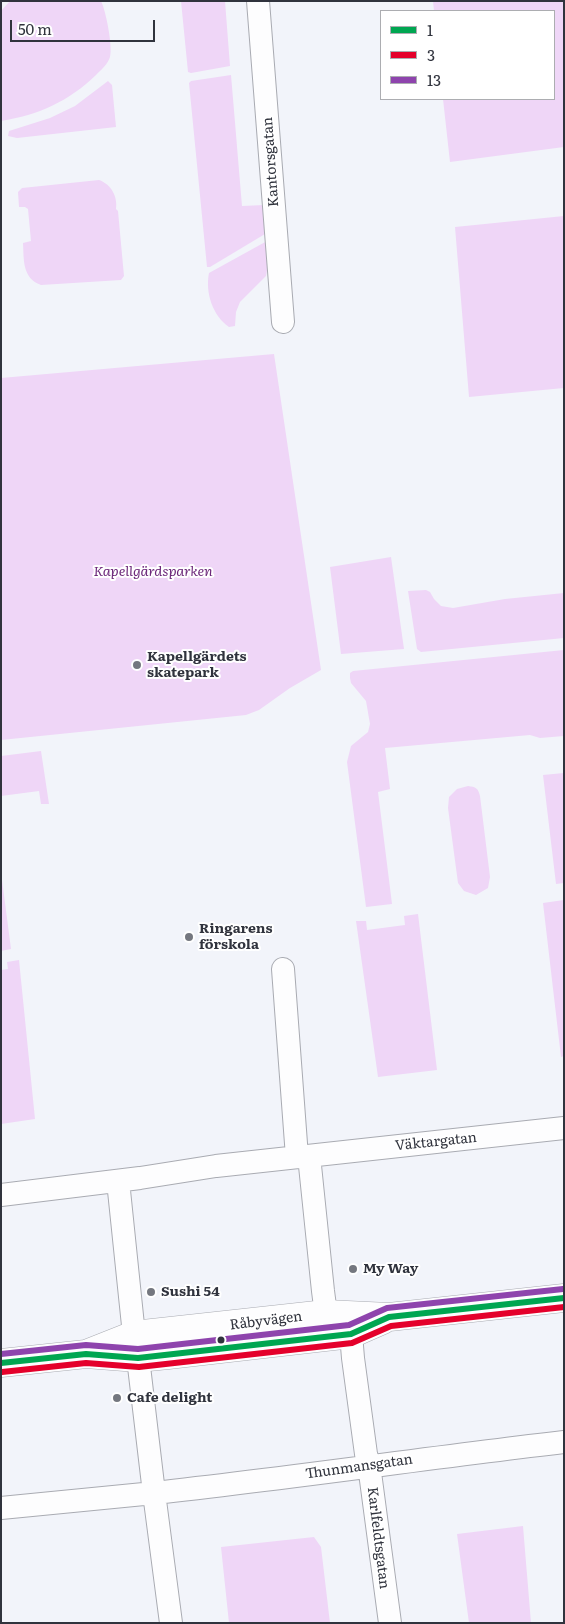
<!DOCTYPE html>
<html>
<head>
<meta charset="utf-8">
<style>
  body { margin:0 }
  #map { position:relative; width:565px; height:1624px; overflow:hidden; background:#f2f4fa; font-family:Literata,serif }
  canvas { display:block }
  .frame { position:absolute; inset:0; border:2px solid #30333d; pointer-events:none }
  .legend { position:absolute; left:380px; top:10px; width:175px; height:90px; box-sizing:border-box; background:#fff; border:1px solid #acadb1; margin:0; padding:6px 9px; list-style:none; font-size:15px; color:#30333d }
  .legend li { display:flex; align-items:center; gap:10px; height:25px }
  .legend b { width:25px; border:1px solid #acadb1 }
  .scale { position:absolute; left:10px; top:20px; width:145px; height:22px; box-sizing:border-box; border:2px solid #30333d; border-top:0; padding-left:6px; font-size:15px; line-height:18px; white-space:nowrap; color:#30333d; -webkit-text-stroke:4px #fff; paint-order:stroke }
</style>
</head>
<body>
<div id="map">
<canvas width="565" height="1624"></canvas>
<div class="frame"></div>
<ul class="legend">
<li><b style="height:6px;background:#00a651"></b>1</li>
<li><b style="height:6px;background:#e4002b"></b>3</li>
<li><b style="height:6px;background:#8e44ad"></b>13</li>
</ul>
<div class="scale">50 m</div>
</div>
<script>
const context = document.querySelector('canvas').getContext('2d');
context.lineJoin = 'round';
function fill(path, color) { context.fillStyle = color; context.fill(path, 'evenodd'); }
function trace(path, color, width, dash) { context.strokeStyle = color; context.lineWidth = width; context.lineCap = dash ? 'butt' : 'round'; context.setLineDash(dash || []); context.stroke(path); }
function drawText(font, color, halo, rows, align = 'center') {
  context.font = font + ' Literata,serif'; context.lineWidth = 4; context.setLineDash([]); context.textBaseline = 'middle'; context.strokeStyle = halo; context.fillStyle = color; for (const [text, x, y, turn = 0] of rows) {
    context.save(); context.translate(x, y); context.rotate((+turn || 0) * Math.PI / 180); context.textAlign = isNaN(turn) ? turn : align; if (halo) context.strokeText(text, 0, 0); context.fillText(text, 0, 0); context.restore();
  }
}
fill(new Path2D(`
  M 10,1 L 101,1 C 106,11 113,47 110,57 C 108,64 101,70 96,75 C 69,101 39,115 1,121 L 1,11 Z
  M 181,1 L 225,1 L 230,66 L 191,73 L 188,72 Z
  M 433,1 L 564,1 L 564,147 L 450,162 L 443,99 L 554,99 L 554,11 L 434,11 Z
  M 231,75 L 242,206 L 264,205 L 265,234 L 210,267 L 207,267 L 189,83 L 191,81 Z
  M 108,81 L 112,85 L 116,127 L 17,138 L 8,136 L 9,131 L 50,118 L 75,106 Z
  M 99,180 C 111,184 118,197 116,209 L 118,211 L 124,276 L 121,280 L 41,285 C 22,278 24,260 23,243 L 31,241 L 28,209 L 25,207 L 19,207 L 18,192 L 22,188 Z
  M 564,216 L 564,388 L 469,397 L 455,227 Z
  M 267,241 L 269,260 L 266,276 L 240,302 L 236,312 L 235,326 L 229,327 C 213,316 205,293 209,273 Z
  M 274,354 L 321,670 L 290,688 L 259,710 L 246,715 L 1,740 L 1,378 Z
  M 391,557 L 404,649 L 341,654 L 330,567 Z
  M 426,590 L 430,592 L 434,599 L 441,606 L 453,608 L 505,599 L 564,593 L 564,638 L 421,652 L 417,649 L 408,591 Z
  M 564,650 L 564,736 L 540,738 L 530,735 L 385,748 L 390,789 L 378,792 L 392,904 L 366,907 L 347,762 L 351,746 L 368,732 L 370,724 L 366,701 L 351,683 L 350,678 L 350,673 L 353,671 Z
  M 41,751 L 49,804 L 41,804 L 39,791 L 1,796 L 1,756 Z
  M 564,773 L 564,883 L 556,884 L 543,775 Z
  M 468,786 C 476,787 478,788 480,796 L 490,877 L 488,888 L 476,895 L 464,891 L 458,883 L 448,808 L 449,797 L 457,789 Z
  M 1,872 L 11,949 L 1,951 Z
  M 564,900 L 564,1056 L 561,1057 L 543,903 Z
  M 418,914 L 437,1070 L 378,1077 L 356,921 L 366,921 L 367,930 L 405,925 L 404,916 Z
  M 19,960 L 35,1119 L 1,1124 L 1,970 L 8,969 L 7,962 Z
  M 523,1526 L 531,1623 L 469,1623 L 457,1534 Z
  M 314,1537 L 321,1547 L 330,1623 L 229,1623 L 221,1547 Z`), '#efd6f7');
const street = new Path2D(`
  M 258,1 L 283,322
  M 283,969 L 297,1157
  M 309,1156 L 323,1291 L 326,1314
  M 118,1181 L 134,1335
  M 1,1195 L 140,1178 L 216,1166 L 564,1128
  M 351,1334 L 353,1358 L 366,1454 L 369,1465 L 390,1623
  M 138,1358 L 154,1493 C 291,1478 427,1458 564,1442
  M 1,1508 L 154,1493 L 171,1623`);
const secondary = new Path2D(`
  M 86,1354 L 134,1335 L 326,1314 L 389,1317 L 564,1298
  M 1,1363 L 86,1354 L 138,1358 L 168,1355 L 351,1334 L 383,1320`);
trace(street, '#a9abb2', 24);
trace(secondary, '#a9abb2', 29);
trace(street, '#fdfdfe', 22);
trace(secondary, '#fdfdfe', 28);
trace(new Path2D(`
  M 1,1363 L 86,1354 L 138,1358 L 351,1334 L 389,1317 L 564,1298`), '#00a651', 6);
trace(new Path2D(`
  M 2,1372 L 86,1363 L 139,1367 L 352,1343 L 391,1326 L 564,1307`), '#e4002b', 6);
trace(new Path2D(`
  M 1,1354 L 86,1345 L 138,1349 L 349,1325 L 387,1308 L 563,1289`), '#8e44ad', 6);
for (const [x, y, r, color] of [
  [137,665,5,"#74777f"],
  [189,937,5,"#74777f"],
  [353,1269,5,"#74777f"],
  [151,1292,5,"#74777f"],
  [221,1340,4.5,"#30333d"],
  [117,1398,5,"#74777f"]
]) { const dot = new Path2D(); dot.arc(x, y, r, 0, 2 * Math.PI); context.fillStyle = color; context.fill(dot); trace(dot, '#fff', 2); }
drawText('14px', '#30333d', '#fff', [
  ["Kantorsgatan",271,162,-94],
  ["Väktargatan",436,1142,-6],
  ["Råbyvägen",266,1321,-7],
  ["Thunmansgatan",359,1467,-8],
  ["Karlfeldtsgatan",378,1538,83]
]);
drawText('italic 14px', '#6c287a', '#fff', [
  ["Kapellgärdsparken",153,572]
]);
drawText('bold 14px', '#30333d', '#fff', [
  ["Kapellgärdets",147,657],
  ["skatepark",147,673],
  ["Ringarens",199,929],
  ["förskola",199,945],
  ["My Way",363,1269],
  ["Sushi 54",161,1292],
  ["Cafe delight",127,1398]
], 'left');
</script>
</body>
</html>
